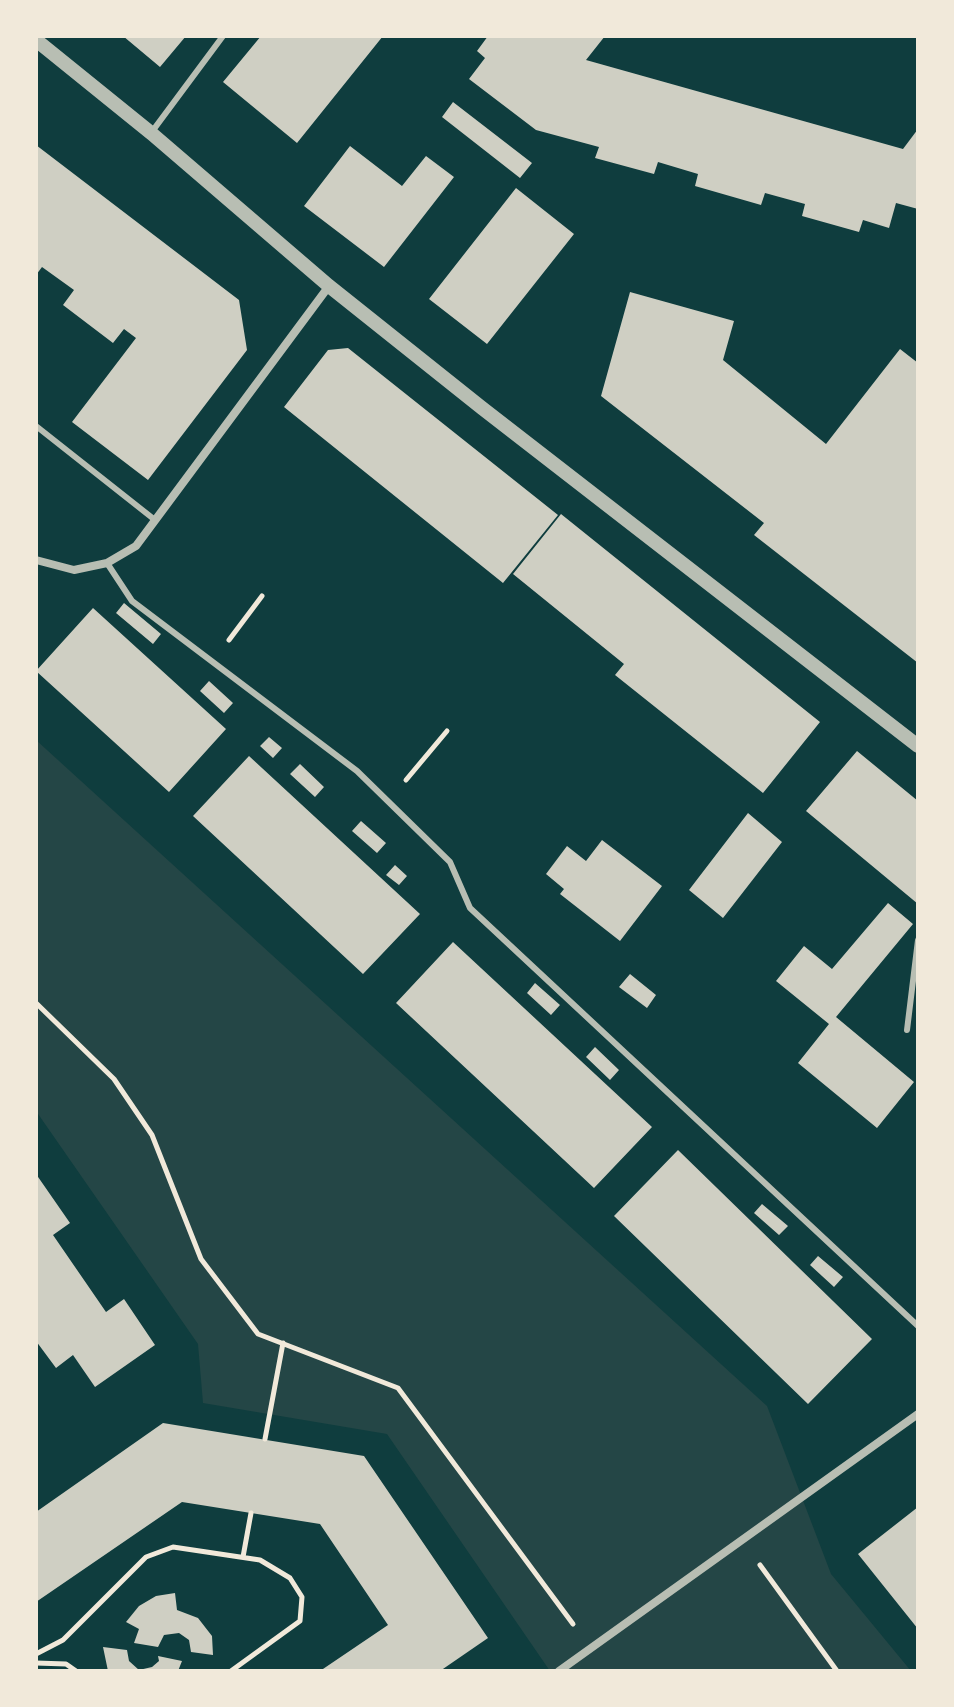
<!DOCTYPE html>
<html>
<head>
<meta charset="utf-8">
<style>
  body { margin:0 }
  #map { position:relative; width:954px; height:1707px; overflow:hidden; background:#0f3d3e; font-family:Montserrat,sans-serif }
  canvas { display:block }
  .frame { position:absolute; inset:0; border:38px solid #f1e9da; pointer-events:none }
</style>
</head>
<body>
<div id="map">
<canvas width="954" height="1707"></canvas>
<div class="frame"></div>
</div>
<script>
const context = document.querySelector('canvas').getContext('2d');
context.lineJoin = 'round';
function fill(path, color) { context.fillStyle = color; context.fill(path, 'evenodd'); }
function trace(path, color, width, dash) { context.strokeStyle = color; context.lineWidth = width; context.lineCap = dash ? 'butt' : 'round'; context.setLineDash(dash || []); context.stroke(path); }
fill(new Path2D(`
  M 36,740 L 767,1406 L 831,1574 L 911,1671 L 550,1671 L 387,1434 L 203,1403 L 198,1344 L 36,1111 Z`), '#244646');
fill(new Path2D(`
  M 123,36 L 186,36 L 160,67 Z
  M 261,36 L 383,36 L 297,143 L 223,82 Z
  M 488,36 L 605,36 L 586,60 L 903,149 L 918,129 L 918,209 L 896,203 L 889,228 L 863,220 L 859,232 L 802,216 L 805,204 L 765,193 L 761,205 L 695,186 L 698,174 L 658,162 L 654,174 L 595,158 L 599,147 L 536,130 L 469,79 L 485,58 L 477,51 Z
  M 453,102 L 532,163 L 520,178 L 442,117 Z
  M 36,145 L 239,300 L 247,350 L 148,480 L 72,422 L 136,338 L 124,329 L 113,343 L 63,305 L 74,290 L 42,267 L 36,275 Z
  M 350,146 L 402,186 L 426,156 L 454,177 L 384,267 L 304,206 Z
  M 516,188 L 574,234 L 487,344 L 429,299 Z
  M 630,292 L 734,321 L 723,360 L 826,444 L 900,349 L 918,363 L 918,663 L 754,535 L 764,523 L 601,396 Z
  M 348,348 L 558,515 L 503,583 L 284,407 L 328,350 Z
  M 561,514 L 820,722 L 763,793 L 615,675 L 624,664 L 513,574 Z
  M 124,603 L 161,634 L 153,644 L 116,613 Z
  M 93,608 L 226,729 L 169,792 L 36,671 Z
  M 209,681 L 233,703 L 224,713 L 200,691 Z
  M 269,737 L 282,748 L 273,758 L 260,746 Z
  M 857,751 L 918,801 L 918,904 L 806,811 Z
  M 249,756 L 420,914 L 363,974 L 193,816 Z
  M 300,764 L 324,787 L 315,797 L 290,774 Z
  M 748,813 L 782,842 L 723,918 L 689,890 Z
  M 361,821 L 386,843 L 377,853 L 352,831 Z
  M 602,840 L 662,886 L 620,941 L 560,894 L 564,889 L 546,874 L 567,846 L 586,861 Z
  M 395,865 L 407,876 L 399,885 L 386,875 Z
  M 888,903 L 913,924 L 836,1017 L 914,1082 L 877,1128 L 798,1063 L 829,1024 L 776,981 L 804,946 L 832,969 Z
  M 453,942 L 652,1127 L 594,1188 L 396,1003 Z
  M 630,974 L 656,995 L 647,1008 L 619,987 Z
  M 535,983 L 560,1005 L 551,1015 L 527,993 Z
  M 595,1047 L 619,1070 L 610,1080 L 586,1057 Z
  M 678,1150 L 872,1339 L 808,1404 L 614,1216 Z
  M 36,1174 L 70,1223 L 53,1235 L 106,1312 L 124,1299 L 155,1345 L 95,1387 L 73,1355 L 56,1368 L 36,1341 Z
  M 762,1204 L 788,1226 L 779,1235 L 754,1213 Z
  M 818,1256 L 843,1277 L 834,1287 L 810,1265 Z
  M 163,1423 L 364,1456 L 488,1638 L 440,1671 L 320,1671 L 388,1625 L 320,1524 L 182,1502 L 36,1602 L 36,1512 Z
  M 918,1507 L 918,1629 L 858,1554 Z
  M 175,1593 L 177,1610 L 198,1618 L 212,1636 L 213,1655 L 191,1652 L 189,1640 L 179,1633 L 164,1635 L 158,1647 L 134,1643 L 139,1629 L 126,1622 L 139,1606 L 156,1596 Z
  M 103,1647 L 127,1650 L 129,1661 L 139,1670 L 152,1667 L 159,1661 L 158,1656 L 182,1661 L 178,1671 L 108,1671 Z`), '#cfcfc3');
trace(new Path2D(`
  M 229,640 L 262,596
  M 406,780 L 447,731
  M 36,1003 L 114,1079 L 152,1135 L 201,1259 L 258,1334 L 398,1388 L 573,1624
  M 265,1439 L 283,1343
  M 243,1557 L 251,1513
  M 760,1565 L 837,1671
  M 36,1654 L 63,1640 L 146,1557 L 173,1547 L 260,1560 L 290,1578 L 302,1597 L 300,1621 L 231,1671
  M 36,1663 L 66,1664 L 76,1671`), '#f1e9da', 5);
trace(new Path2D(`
  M 151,133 L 223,36
  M 36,426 L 155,520
  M 107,563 L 132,601 L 357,771 L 450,862 L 470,908 L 918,1326
  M 907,1030 L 918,940`), '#b8beb3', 6);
trace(new Path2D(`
  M 36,560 L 74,570 L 107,563 L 136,546 L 329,286
  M 559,1671 L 918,1414`), '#b8beb3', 8);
trace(new Path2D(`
  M 36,40 L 151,133 L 329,286 L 482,408 L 918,746`), '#b8beb3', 14);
</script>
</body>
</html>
